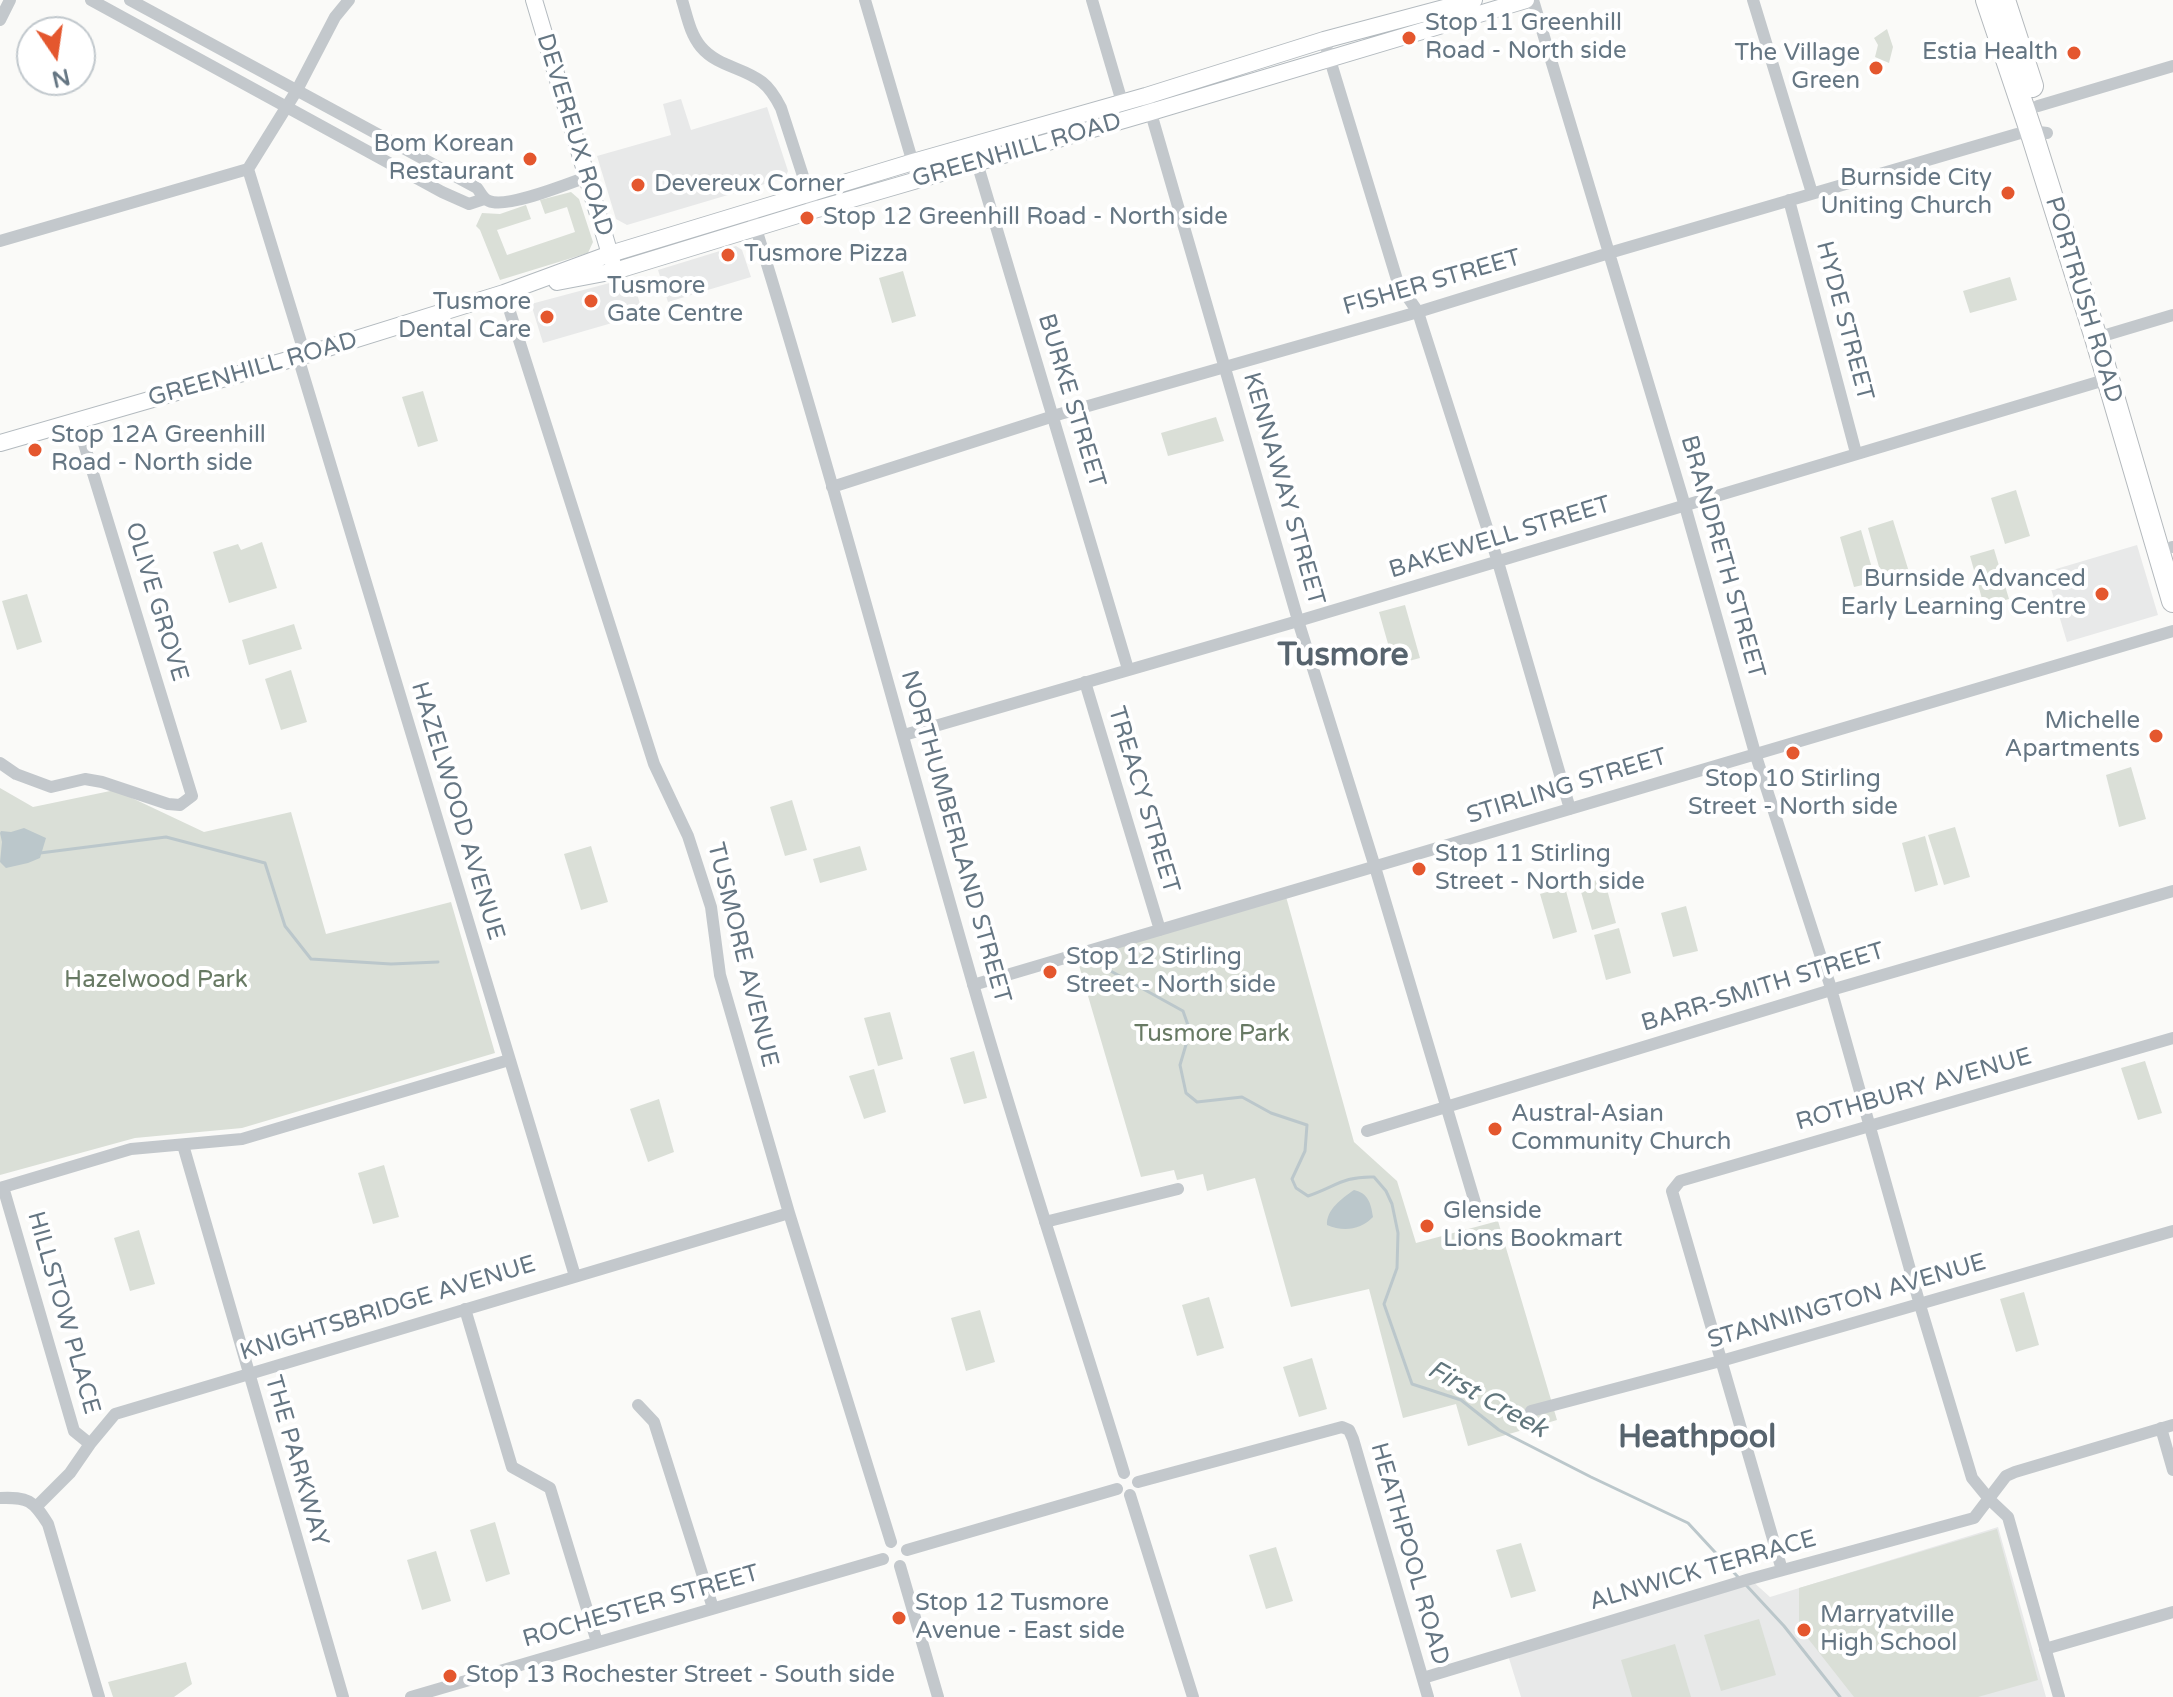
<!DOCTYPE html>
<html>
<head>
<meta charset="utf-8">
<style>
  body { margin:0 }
  #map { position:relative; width:2173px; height:1697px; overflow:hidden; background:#fafaf8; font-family:"Varela Round",sans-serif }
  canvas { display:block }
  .north { position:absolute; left:16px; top:16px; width:80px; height:80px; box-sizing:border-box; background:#fff; border:2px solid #c1c8cd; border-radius:50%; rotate:167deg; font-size:22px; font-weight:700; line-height:32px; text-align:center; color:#657683 }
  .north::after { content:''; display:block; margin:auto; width:28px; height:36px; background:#e4572e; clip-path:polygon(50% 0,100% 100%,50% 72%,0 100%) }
</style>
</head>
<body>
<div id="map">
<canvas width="2173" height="1697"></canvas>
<div class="north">N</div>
</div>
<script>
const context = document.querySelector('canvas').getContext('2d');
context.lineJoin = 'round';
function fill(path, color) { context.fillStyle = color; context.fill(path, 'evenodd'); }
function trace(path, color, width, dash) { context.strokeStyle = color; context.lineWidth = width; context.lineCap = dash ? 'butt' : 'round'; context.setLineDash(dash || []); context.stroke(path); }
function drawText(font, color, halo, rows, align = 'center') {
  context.font = font + ' "Varela Round",sans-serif'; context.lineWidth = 8; context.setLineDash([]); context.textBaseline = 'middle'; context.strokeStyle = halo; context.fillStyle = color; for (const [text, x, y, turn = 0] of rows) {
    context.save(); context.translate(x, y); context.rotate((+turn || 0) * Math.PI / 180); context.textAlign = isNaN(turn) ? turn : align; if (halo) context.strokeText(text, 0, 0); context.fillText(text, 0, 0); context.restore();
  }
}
fill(new Path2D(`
  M 681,99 L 691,130 L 767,107 L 788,171 L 785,178 L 627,225 L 616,219 L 597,156 L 671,135 L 663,104 Z
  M 736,246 L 742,250 L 751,277 L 668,302 L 658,270 Z
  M 632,277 L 643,314 L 543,343 L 531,304 Z
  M 2137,545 L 2158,615 L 2067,642 L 2046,572 Z
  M 1998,1527 L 2046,1697 L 1521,1697 L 1507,1652 L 1750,1579 L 1770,1597 Z`), '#e8e9e9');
fill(new Path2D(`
  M 1887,29 L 1893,47 L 1889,63 L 1875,57 L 1878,45 L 1874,38 Z
  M 571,192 L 579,199 L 593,242 L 588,253 L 500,280 L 480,230 L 476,226 L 482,213 L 500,214 L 526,205 L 531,219 L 497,230 L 507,255 L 575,232 L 567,207 L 545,214 L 540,200 Z
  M 903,271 L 916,316 L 892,323 L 879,278 Z
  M 2010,277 L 2017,300 L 1970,313 L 1963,291 Z
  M 423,391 L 438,441 L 418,447 L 402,397 Z
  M 1216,417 L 1224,441 L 1168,456 L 1161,433 Z
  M 2016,490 L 2030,536 L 2005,544 L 1991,498 Z
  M 1893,520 L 1909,572 L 1883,581 L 1868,528 Z
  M 1861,530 L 1876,582 L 1854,587 L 1840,537 Z
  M 262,542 L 277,588 L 229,603 L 213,552 L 238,544 L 241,550 Z
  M 1994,549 L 2009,599 L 1984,606 L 1970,556 Z
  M 27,594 L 42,642 L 17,650 L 2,601 Z
  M 1405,605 L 1420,658 L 1394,665 L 1379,612 Z
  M 294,624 L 302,649 L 249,665 L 242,640 Z
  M 291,670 L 307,722 L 281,730 L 265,679 Z
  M 2131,767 L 2146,819 L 2119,827 L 2106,775 Z
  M 0,788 L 33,807 L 115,790 L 204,832 L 291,812 L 326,934 L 451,902 L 495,1053 L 242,1128 L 135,1138 L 0,1175 Z
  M 792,800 L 807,850 L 785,856 L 770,807 Z
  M 1955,827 L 1970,877 L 1944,885 L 1928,835 Z
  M 1925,836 L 1938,885 L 1915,892 L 1902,843 Z
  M 591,846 L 608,902 L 581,910 L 564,854 Z
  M 860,846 L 867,870 L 820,883 L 813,859 Z
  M 1604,878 L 1616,923 L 1592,930 L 1579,885 Z
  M 1565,887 L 1577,932 L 1553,939 L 1540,894 Z
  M 1285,893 L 1354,1142 L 1397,1181 L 1416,1243 L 1498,1221 L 1557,1420 L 1468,1446 L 1456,1404 L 1403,1418 L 1369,1289 L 1291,1307 L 1255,1178 L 1207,1191 L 1203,1174 L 1177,1180 L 1174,1170 L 1141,1177 L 1076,955 Z
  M 1686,906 L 1698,951 L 1673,957 L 1661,913 Z
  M 1619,928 L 1631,973 L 1606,980 L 1594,935 Z
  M 890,1012 L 903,1059 L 878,1066 L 864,1018 Z
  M 974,1051 L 987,1098 L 964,1104 L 950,1058 Z
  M 2145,1061 L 2162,1113 L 2138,1120 L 2121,1068 Z
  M 874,1069 L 886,1112 L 864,1119 L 849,1076 Z
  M 659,1099 L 674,1152 L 648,1162 L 630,1109 Z
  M 384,1165 L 399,1217 L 373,1224 L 358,1173 Z
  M 139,1230 L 155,1284 L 130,1291 L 114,1238 Z
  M 2024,1292 L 2039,1345 L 2016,1352 L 2000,1299 Z
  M 1209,1297 L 1224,1348 L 1197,1356 L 1182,1305 Z
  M 980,1310 L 995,1362 L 966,1371 L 951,1318 Z
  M 1312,1358 L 1327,1409 L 1299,1417 L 1283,1367 Z
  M 495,1522 L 510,1574 L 486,1582 L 470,1530 Z
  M 1997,1529 L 2038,1680 L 1978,1697 L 1854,1697 L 1799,1627 L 1799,1588 Z
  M 1521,1543 L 1536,1591 L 1511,1598 L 1496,1550 Z
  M 1276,1547 L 1293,1601 L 1266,1609 L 1249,1555 Z
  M 436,1551 L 451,1601 L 422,1610 L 407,1560 Z
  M 1759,1619 L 1776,1675 L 1721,1691 L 1704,1635 Z
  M 1675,1644 L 1691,1697 L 1632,1697 L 1621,1660 Z
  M 186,1662 L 192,1684 L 174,1697 L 113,1697 L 108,1682 Z`), '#dadfd7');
fill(new Path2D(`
  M 24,828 L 46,838 L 40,858 L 28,863 L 6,868 L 0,862 L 2,842 L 0,833 L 1,831 L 11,832 Z
  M 1354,1190 C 1368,1193 1371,1203 1373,1217 C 1361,1230 1343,1232 1327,1225 C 1326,1210 1342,1198 1354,1190 Z`), '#bbc7cb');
trace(new Path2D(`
  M 40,853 L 166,837 L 265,863 L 285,926 L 311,959 L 391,964 L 438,962
  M 1098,964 L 1183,1011 L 1190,1031 L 1180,1065 L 1186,1093 L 1197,1102 L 1242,1097 L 1271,1113 L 1307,1125 L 1305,1151 L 1292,1179 L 1296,1188 L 1308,1196 C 1335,1187 1343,1176 1374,1177 L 1386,1191 L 1392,1204 L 1398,1233 L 1397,1268 L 1384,1304 L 1412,1384 L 1461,1400 L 1499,1430 L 1591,1477 L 1688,1523 L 1738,1577
  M 1746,1585 L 1784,1626 L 1840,1697`), '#bbc7cb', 3);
const secondary = new Path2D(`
  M 534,0 L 612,261
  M 557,282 L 615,271 L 814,210 L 1151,112 L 1526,0
  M 0,443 L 305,355 L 504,293 L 610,254 L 913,162 L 1146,96 L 1324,40 L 1474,0`);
const highway = new Path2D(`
  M 1987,0 L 2031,131 L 2096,338 L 2173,601
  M 2004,0 L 2032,86`);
trace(secondary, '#b3babf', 18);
trace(highway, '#b4b9bd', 24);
trace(new Path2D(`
  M 91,0 L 442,192 L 469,204 L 484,199
  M 130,0 L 477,188 C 481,193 483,199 489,201 C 507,209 567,184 587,177
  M 682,0 C 687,16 690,34 701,47 C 718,67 743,67 762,82 C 771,89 776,98 781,108 L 814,210
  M 865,0 L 915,170
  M 1092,0 L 1122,102
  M 1533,0 L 1685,506 L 1755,753 L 1830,985 L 1920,1305 L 1972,1478 L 1990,1500 L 2008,1517 L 2059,1697
  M 1753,0 L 1812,193
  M 0,20 L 10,0
  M 1324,40 L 1398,283 L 1418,312 L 1422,325 L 1498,562 L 1570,809
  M 1146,96 L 1300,627 L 1375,867 L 1479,1216
  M 2038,106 L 2173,66
  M 975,156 L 1128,669
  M 1789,200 L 1856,453
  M 754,222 C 832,474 900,730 973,984 C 1020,1148 1074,1310 1124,1473
  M 0,241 L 248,169
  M 504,293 L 654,764 L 688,836 L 711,907 L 720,975 L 789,1213 L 891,1542
  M 2096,338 L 2173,315
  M 305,355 L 248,169 L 297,90 L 335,17 L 349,0
  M 298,357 L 575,1276
  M 832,487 L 1060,414 L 1418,312 L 1609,253 L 2017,134 L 2031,131 L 2047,133
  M 2172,547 L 2173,547
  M 1085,682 L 1160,930
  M 904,735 L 1298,621 L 2108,379
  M 0,763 L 16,774 L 51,787 L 85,779 L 102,782 L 168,804 L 180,805 L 192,796 L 77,421
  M 973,985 L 2173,631
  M 1367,1131 L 1831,990 L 2173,891
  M 183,1145 L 343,1697
  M 3,1187 L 74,1431 L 90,1444
  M 0,1188 L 131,1149 L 242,1139 L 509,1060
  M 1045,1222 L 1178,1189
  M 465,1309 L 512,1467 L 550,1488 L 597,1642
  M 638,1405 L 654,1422 L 713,1608
  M 1531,1411 L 1728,1359 L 2173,1231
  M 2161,1428 L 2173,1470
  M 1138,1482 L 1342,1427 L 1349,1430 L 1353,1439 L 1428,1697
  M 1130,1495 L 1193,1697
  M 0,1498 C 28,1497 33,1500 48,1524 L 99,1697
  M 37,1506 L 70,1473 L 90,1444 L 115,1414 L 789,1213
  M 907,1550 L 1117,1489
  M 900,1566 L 938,1697
  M 1782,1570 L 1672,1191 L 1680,1181 L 2173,1038
  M 2045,1649 L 2173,1612
  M 1423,1678 L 1750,1579 L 1974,1518 L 2006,1476 L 2015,1472 L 2173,1425
  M 411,1697 L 883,1559`), '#c3c8cc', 12);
trace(secondary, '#fff', 16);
trace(highway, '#fff', 22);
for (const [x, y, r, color] of [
  [1409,38,8,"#e4572e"],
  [2074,53,8,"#e4572e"],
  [1876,68,8,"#e4572e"],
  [530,159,8,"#e4572e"],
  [638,185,8,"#e4572e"],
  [2008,193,8,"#e4572e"],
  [807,218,8,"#e4572e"],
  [728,255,8,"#e4572e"],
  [591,301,8,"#e4572e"],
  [547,317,8,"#e4572e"],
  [35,450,8,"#e4572e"],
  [2102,594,8,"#e4572e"],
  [2156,736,8,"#e4572e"],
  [1793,753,8,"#e4572e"],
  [1419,869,8,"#e4572e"],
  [1050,972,8,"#e4572e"],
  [1495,1129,8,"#e4572e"],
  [1427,1226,8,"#e4572e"],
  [899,1618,8,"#e4572e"],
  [1804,1630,8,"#e4572e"],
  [450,1676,8,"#e4572e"]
]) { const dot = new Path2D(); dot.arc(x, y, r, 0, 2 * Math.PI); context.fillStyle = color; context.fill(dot); trace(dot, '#fff', 3); }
drawText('24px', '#657683', '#fff', [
  ["Stop 11 Greenhill",1425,24],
  ["Road - North side",1425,52],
  ["Estia Health",2058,53,"right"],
  ["The Village",1860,54,"right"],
  ["Green",1860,82,"right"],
  ["Bom Korean",514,145,"right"],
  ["Restaurant",514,173,"right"],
  ["Burnside City",1992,179,"right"],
  ["Uniting Church",1992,207,"right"],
  ["Devereux Corner",654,185],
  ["Stop 12 Greenhill Road - North side",823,218],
  ["Tusmore Pizza",744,255],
  ["Tusmore",607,287],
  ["Gate Centre",607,315],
  ["Tusmore",531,303,"right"],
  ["Dental Care",531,331,"right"],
  ["Stop 12A Greenhill",51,436],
  ["Road - North side",51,464],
  ["Burnside Advanced",2086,580,"right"],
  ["Early Learning Centre",2086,608,"right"],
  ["Michelle",2140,722,"right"],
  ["Apartments",2140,750,"right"],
  ["Stop 10 Stirling",1793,780,"center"],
  ["Street - North side",1793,808,"center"],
  ["Stop 11 Stirling",1435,855],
  ["Street - North side",1435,883],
  ["Stop 12 Stirling",1066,958],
  ["Street - North side",1066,986],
  ["Austral-Asian",1511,1115],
  ["Community Church",1511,1143],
  ["Glenside",1443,1212],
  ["Lions Bookmart",1443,1240],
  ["Stop 12 Tusmore",915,1604],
  ["Avenue - East side",915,1632],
  ["Marryatville",1820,1616],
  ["High School",1820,1644],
  ["Stop 13 Rochester Street - South side",466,1676]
], 'left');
drawText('24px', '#657683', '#fff', [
  ["DEVEREUX ROAD",574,135,73],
  ["GREENHILL ROAD",1017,151,-16],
  ["FISHER STREET",1432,283,-16],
  ["PORTRUSH ROAD",2083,300,73],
  ["HYDE STREET",1844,321,75],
  ["GREENHILL ROAD",253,370,-16],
  ["BURKE STREET",1071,401,73],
  ["KENNAWAY STREET",1283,489,74],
  ["BAKEWELL STREET",1500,538,-17],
  ["BRANDRETH STREET",1722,557,74],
  ["OLIVE GROVE",156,602,73],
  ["STIRLING STREET",1567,787,-17],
  ["TREACY STREET",1143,800,73],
  ["HAZELWOOD AVENUE",457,811,73],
  ["NORTHUMBERLAND STREET",955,837,74],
  ["TUSMORE AVENUE",742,955,76],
  ["BARR-SMITH STREET",1763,988,-17],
  ["ROTHBURY AVENUE",1914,1090,-16],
  ["STANNINGTON AVENUE",1847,1302,-16],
  ["KNIGHTSBRIDGE AVENUE",388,1309,-17],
  ["HILLSTOW PLACE",63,1313,74],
  ["THE PARKWAY",296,1461,74],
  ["HEATHPOOL ROAD",1409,1554,74],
  ["ALNWICK TERRACE",1703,1571,-16],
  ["ROCHESTER STREET",641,1607,-16]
]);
drawText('24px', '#687a64', '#fff', [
  ["Hazelwood Park",156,981],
  ["Tusmore Park",1212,1035]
]);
drawText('italic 26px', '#60757c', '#fff', [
  ["First Creek",1487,1400,29]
]);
drawText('bold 32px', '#57646e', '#fff', [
  ["Tusmore",1343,657],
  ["Heathpool",1697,1439]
]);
</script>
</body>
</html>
